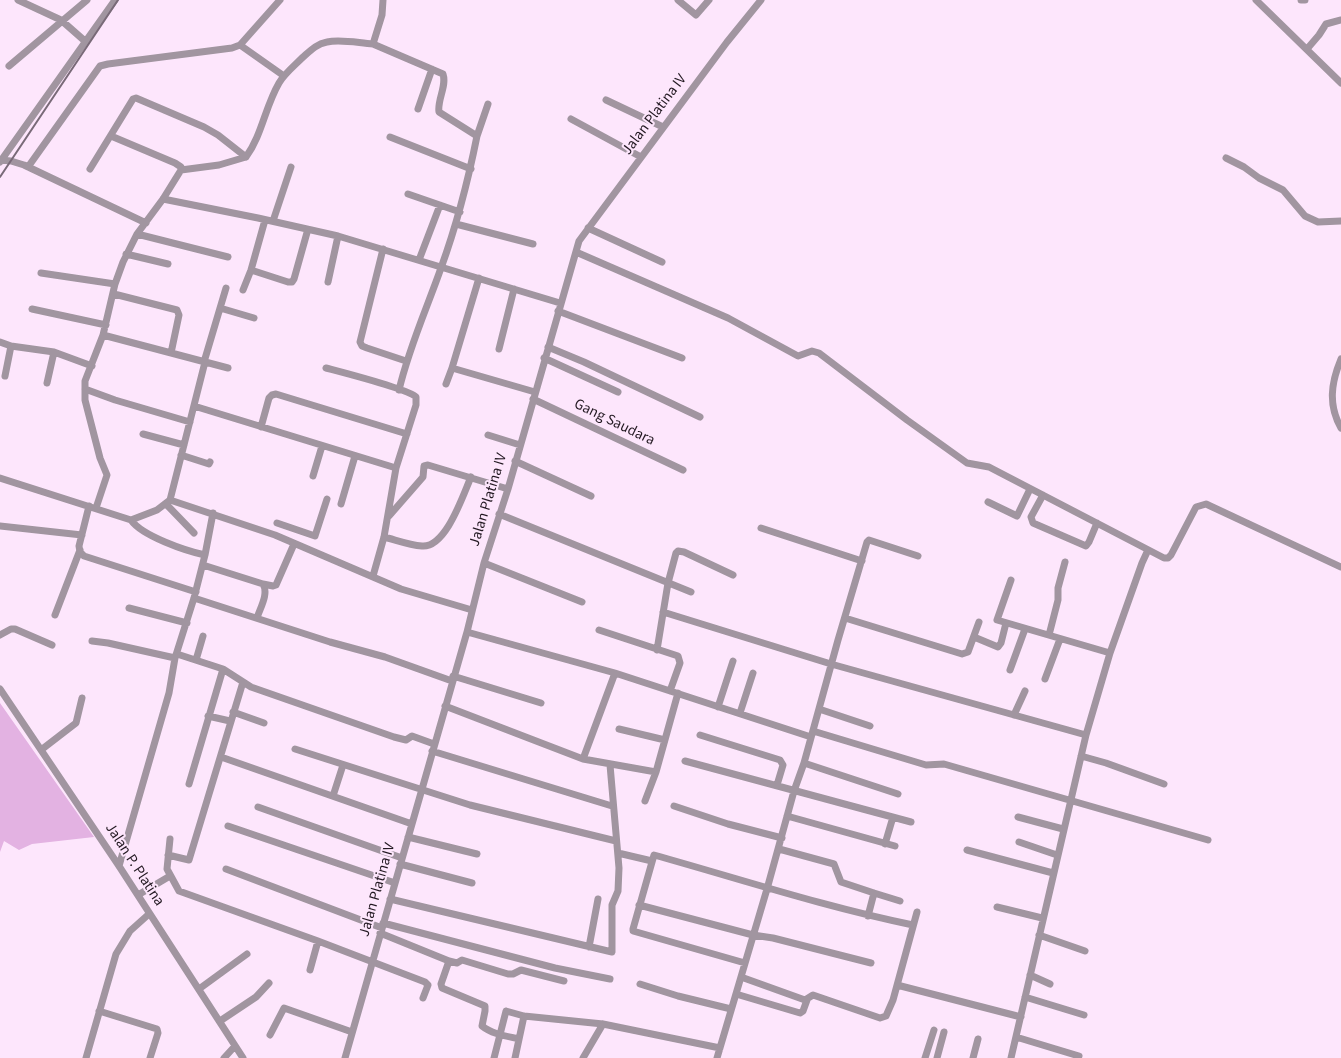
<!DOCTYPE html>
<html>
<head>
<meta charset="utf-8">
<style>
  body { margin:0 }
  canvas { display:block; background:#fde6fc }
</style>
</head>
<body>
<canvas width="1341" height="1058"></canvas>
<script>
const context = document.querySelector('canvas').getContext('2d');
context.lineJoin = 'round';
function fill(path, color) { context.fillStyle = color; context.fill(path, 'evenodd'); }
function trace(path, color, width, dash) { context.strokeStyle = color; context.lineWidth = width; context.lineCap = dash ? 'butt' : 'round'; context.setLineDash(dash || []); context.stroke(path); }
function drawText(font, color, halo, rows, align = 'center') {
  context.font = font + ' "Source Sans 3",sans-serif'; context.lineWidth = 4; context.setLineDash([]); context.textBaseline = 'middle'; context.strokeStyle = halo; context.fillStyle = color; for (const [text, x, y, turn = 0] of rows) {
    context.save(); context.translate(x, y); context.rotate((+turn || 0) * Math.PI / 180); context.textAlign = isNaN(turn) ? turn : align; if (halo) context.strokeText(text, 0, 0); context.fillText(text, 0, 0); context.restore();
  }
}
fill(new Path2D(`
  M 0,703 L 94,837 L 32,844 L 19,850 L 4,841 L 0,852 Z`), '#e3b2e2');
trace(new Path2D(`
  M 18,0 L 61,20 L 86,42
  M 678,0 L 696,15 L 709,0
  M 1256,0 L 1341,83
  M 1301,0 L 1305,0
  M 373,44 L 443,74 C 447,86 437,100 439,112 L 477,136 C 468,181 457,224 441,268 C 427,308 409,347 399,390
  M 240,45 L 284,76
  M 1307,49 L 1319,35 L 1326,24 L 1341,20
  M 9,66 L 87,0
  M 606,100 L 663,127
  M 418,109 L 432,69
  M 571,119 L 641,157
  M 111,136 L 175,163 L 181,167 L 181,170
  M 477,136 L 488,104
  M 390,137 L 471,169
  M 246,157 C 262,135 265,107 279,83 C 284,74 294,66 302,58 C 310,51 316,44 327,42 C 341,39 358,43 373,44 L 382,15 L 383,0
  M 1226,158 L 1244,167 L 1259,178 L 1283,190 L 1305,216 L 1318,222 L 1341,221
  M 0,160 L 11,161 L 24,165 L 146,223
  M 0,162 L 115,0
  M 28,167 L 100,66 L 108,64 L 232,48 L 240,45 L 280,0
  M 90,169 L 133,99 L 136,98 L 204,127 L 218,135 L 246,157 L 219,165 L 181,170
  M 408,194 L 460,212
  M 163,199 L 258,218 L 338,236 L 560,303
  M 273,221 L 291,167
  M 456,224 L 533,244
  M 588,228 L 662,262
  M 137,234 L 228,257
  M 383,249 L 360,342 L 362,346 L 367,348 L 406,361
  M 576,252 L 728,318 L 798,356 L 812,351 L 819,353 L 907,420 L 967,463 L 989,467 L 1164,558 L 1168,558 L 1171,555 L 1196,507 L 1206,504 L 1341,567
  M 126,254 L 168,264
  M 419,260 L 440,205
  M 251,270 L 288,282 L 292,282 L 294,279 L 308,229
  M 41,273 L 115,284
  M 479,278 L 452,368 L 535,392
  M 328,282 L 338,236
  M 243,290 L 251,270 L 265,220
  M 114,294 L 177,310 L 179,315 L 171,353
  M 220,308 L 254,318
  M 32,309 L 106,325
  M 558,311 L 682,358
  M 103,335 L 228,368
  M 0,342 L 11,346 L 54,352 L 92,366
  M 548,347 L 584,362 L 700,417
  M 499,349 L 514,289
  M 544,358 L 618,392
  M 1341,359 C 1331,383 1328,405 1341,428
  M 204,362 L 226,288
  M 205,362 L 170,500 L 275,535 L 401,589 L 472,610
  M 326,368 C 341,372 408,389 416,397 L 416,405 L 396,468 L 384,537 L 373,576
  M 5,376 L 11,346
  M 47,383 L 54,352
  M 446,384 L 452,368
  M 85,389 L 115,400 L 190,422
  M 533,399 L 683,470
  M 194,406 L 396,468
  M 261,427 L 269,398 L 272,395 L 276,394 L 407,434
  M 143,434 L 184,445
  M 488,435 L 520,445
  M 181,455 L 209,464 L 210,462
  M 515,461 L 591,496
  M 313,476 L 322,446
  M 0,478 L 131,520 L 157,510 L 170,500
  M 1043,495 L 1031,517 L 1033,523 L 1086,546 L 1089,542 L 1097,523
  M 988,502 L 1017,516 L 1030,489
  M 166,504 L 194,533
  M 341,504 L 355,456
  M 89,506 L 79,546 L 80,552 L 84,556 L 196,592
  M 96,508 L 107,475 L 100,458 L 85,400 L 85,381 L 103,335 L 115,284 L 123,262 L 137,234 L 163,199 L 181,170
  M 499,514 L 691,592
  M 389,516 L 423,477 L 424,466 L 428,465 L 508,489
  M 131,520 C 142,536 186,551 205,555
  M 277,523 L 315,536 L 327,499
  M 0,526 L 82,535
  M 761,528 L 862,561
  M 384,537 C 396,540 409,545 422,546 C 446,548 463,495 471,477
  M 484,563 L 582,602
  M 203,565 L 263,584 C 269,594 260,608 257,618
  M 1011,580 L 997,620 L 1110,653
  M 263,584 L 273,586 L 276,585 L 294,544
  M 194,598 L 330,642 L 385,657 L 452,681
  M 129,608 L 187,623
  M 663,612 L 831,664 L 1086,735
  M 55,615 L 80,550
  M 845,618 L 962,654 L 968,652 L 979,622
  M 599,630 L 678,656 L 680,663 L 670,691
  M 467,632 L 615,673 L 811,737
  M 0,635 L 11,629 L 15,629 L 52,645
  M 1049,635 L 1058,600 L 1058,588 L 1065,562
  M 974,637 L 998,647 L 1001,643 L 1006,623
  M 92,641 L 108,643 L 175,658
  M 657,650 L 668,583 L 676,553 L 678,551 L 684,552 L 733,575
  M 177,654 L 223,669 L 251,687 L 394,737 L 406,740 L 412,736 L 434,744
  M 196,660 L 203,636
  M 1010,670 L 1025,629
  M 453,676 L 541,703
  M 1045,679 L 1060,639
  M 0,689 L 119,866 L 243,1058
  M 445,706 L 583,759 L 656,772 L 678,693
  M 718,707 L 733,661
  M 819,709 L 870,726
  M 233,712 L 264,723
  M 740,713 L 753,673
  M 1014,715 L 1025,691
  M 208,716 L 230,721
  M 619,729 L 665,740
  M 813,731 L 926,765 L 944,764 L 1208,840
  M 700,735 L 780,760 L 783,765 L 777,785
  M 295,749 L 470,805 L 616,841
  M 41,750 L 76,723 L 82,698
  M 432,751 L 612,806
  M 1081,756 L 1106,763 L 1164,784
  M 221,757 L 412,824
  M 583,759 L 615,673
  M 685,761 L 911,822
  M 804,763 L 898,794
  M 189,784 L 223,669
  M 333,796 L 343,765
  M 645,801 L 656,772
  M 674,806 L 728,824 L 782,838
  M 258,807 L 402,858
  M 787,816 L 895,846
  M 1018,817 L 1063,829
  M 228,826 L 395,883
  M 408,837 L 477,854
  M 170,839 L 167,869 L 179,891 L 318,941 L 425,982 L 428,985 L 423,998
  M 1019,842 L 1057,855
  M 885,844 L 893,817
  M 779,849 L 834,864 L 841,882 L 874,893
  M 967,850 L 1053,873
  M 618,853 L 652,861
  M 168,855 L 189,860 L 243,682
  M 400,864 L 472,883
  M 119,866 L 169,693 L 175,658 L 194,598 L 205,555 L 213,513
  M 226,869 L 382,928
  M 138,895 L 170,876
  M 390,899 L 612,952 L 612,905 L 618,891 L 619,868 L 610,765
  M 639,905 L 753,935 L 773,938 L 871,963
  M 997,907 L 1042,918
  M 868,916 L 874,893 L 900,901
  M 383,923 L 555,968 L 610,979
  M 380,933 L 449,961 L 457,963 L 462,960 L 508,974 L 513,974 L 521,970 L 564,981
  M 1039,935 L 1085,951
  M 589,947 L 598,899
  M 449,961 L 441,984 L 442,988 L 485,1006 L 485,1011 L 482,1026 C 492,1034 506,1036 519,1039
  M 745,963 L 633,931 L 633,929 L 654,855 C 740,879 825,907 913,925
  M 310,970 L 318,941
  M 1030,975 L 1050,984
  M 741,977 L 805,1000 L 813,995 L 880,1018 L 886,1016 L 893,1000 L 917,912
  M 640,984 L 678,996 L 731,1009
  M 897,985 L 1021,1017
  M 199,989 L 247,954
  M 736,994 L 800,1013 L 803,1011 L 807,1000
  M 1025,997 L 1084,1015
  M 99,1011 L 157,1029 L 158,1033 L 150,1058
  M 220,1021 L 256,997 L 269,983
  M 270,1035 L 284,1008 L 352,1032
  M 1016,1037 L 1079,1056
  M 86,1058 L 116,954 L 130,931 L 149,914
  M 224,1058 L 235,1046
  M 345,1058 L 467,632 L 484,563 L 508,489 L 579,241 L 727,42 L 761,0
  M 494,1058 L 506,1011 L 524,1016 L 603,1024 L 720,1048
  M 515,1058 L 524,1016
  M 583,1058 L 603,1024
  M 717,1058 L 767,889 L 794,791 L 804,763 L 838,640 L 867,542 L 869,540 L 918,556
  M 925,1058 L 934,1030
  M 937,1058 L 944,1032
  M 973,1058 L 978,1039
  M 1011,1058 L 1086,735 L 1110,653 L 1142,563 L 1148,550`), '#a195a0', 7);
trace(new Path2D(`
  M 0,177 L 118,0`), '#796a78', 2);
drawText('15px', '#221821', '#fde6fc', [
  ["Jalan Platina IV",655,115,-53],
  ["Gang Saudara",614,423,26],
  ["Jalan Platina IV",489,500,-73],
  ["Jalan P. Platina",134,865,57],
  ["Jalan Platina IV",378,890,-74]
]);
</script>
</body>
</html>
